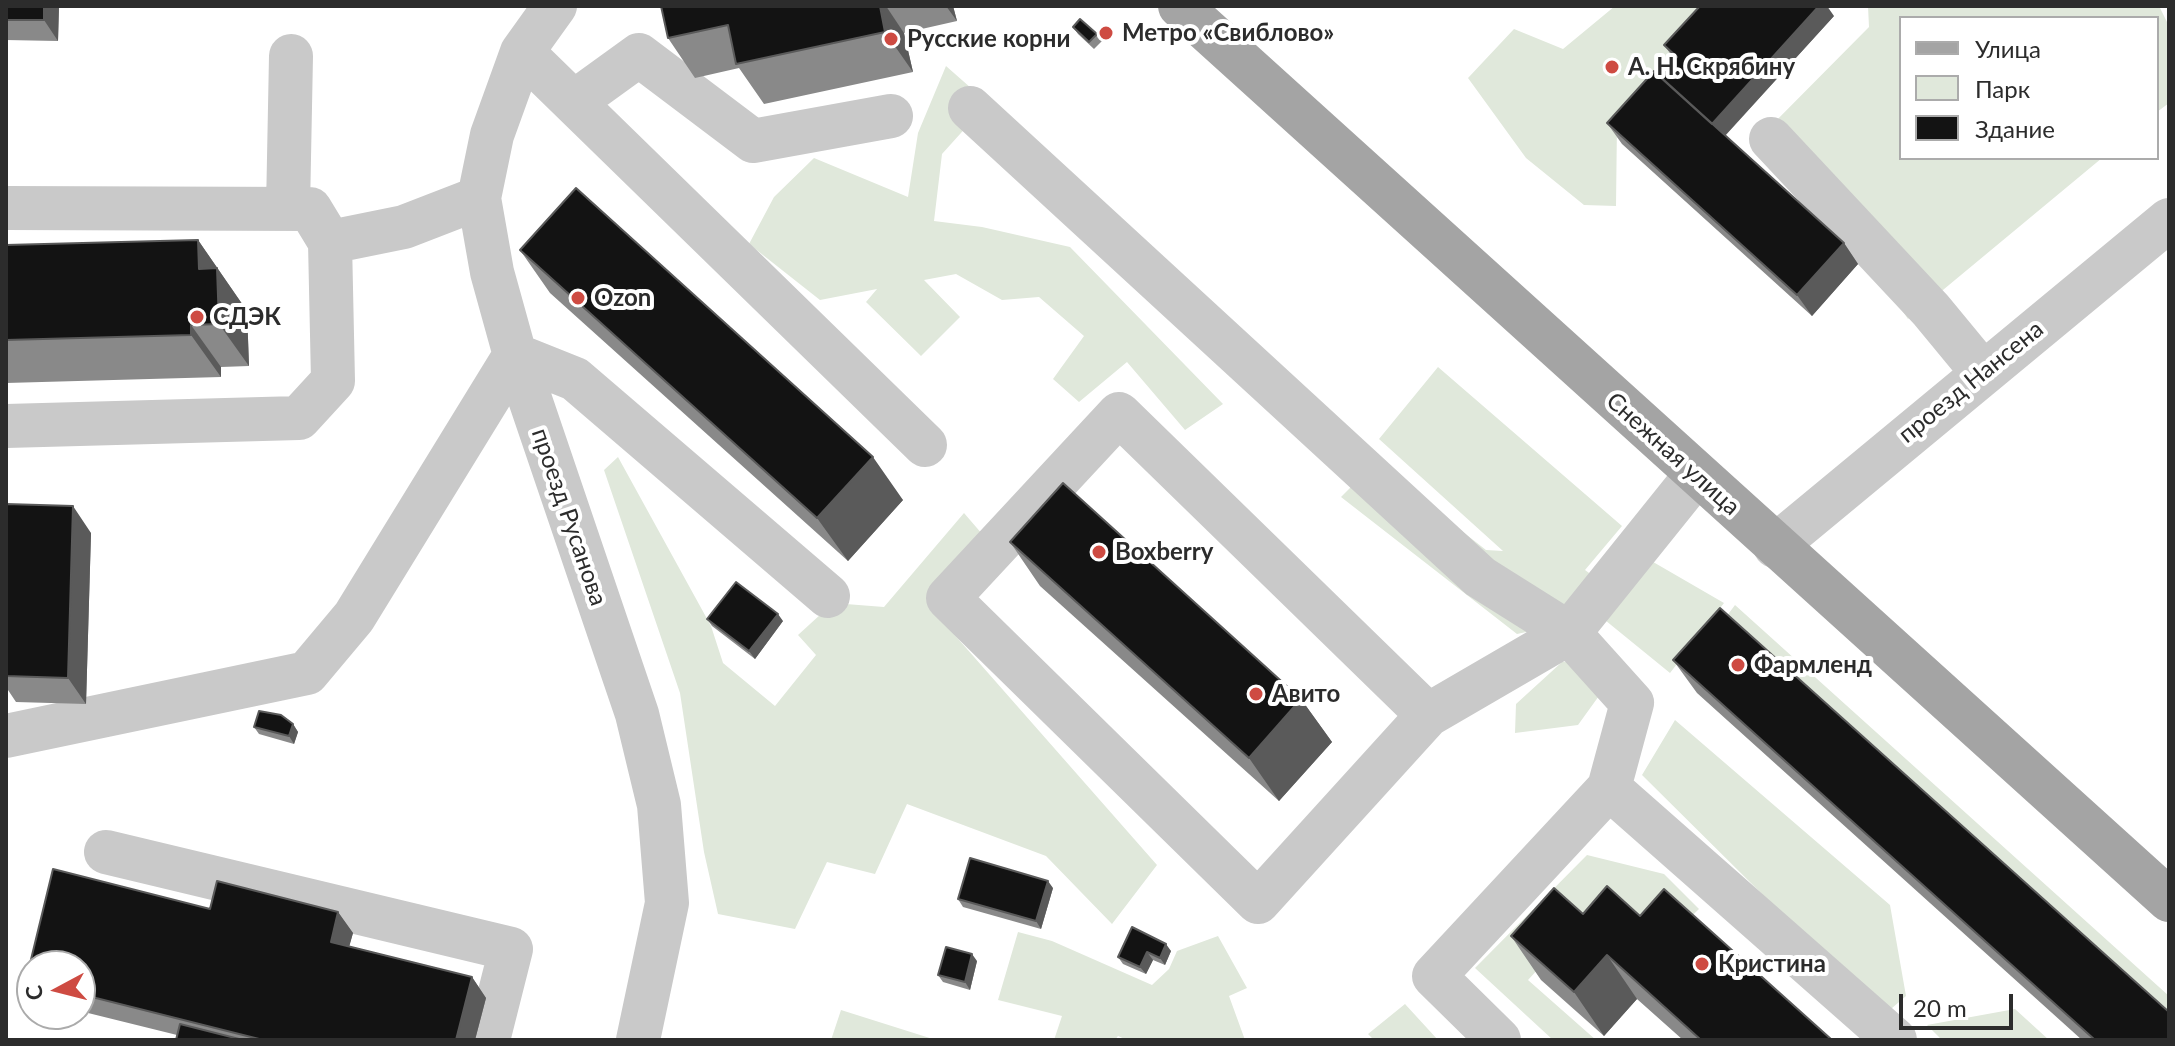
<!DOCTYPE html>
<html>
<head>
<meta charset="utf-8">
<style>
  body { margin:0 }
  #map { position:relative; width:2175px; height:1046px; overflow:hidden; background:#fff; font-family:Lato,sans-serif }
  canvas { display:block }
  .frame { position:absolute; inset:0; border:8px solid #2c2c2c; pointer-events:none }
  .legend { position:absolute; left:1899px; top:16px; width:260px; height:144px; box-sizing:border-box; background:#fff; border:2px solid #ababab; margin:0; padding:10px 14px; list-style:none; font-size:24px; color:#2c2c2c }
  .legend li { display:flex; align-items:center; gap:16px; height:40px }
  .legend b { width:40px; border:2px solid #ababab }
  .north { position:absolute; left:16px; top:950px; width:80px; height:80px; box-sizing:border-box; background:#fff; border:2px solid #ababab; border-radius:50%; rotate:263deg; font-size:22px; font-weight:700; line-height:32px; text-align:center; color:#2c2c2c }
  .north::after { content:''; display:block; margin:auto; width:28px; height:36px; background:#ce4b42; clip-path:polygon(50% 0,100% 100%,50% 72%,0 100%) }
  .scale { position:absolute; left:1899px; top:994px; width:114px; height:36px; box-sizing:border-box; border:4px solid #2c2c2c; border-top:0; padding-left:10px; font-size:24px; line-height:28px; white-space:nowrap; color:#2c2c2c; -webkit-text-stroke:6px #fff; paint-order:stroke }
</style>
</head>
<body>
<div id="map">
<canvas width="2175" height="1046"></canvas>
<div class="frame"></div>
<ul class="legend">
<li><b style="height:10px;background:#a4a4a4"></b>Улица</li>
<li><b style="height:22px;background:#e0e8db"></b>Парк</li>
<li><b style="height:22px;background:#131313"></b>Здание</li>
</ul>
<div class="north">С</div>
<div class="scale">20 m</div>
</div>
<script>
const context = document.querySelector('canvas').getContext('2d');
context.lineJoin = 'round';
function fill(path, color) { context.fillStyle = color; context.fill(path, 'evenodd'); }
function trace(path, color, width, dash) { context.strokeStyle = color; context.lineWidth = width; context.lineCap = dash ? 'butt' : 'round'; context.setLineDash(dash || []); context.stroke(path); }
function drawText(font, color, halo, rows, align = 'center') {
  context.font = font + ' Lato,sans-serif'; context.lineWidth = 8; context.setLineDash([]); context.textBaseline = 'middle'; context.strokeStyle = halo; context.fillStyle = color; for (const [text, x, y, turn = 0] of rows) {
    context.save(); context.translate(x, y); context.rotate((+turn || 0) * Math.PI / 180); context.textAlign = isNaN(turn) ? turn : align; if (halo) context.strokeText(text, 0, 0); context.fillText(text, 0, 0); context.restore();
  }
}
fill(new Path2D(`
  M 1615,6 L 1714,6 L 1617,123 L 1616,206 L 1584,205 L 1526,158 L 1468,78 L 1514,29 L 1563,49 Z
  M 1868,6 L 2159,6 L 2169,26 L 2169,103 L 2157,112 L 2157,18 L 1901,18 L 1901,158 L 2102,158 L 1908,319 L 1873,267 L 1758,139 L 1869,27 Z
  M 946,66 L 988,103 L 942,154 L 934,221 L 982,227 L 1070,247 L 1223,404 L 1185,430 L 1127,362 L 1079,402 L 1053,379 L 1084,336 L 1039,297 L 1002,300 L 956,274 L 924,280 L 960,317 L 921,356 L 866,302 L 877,289 L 820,300 L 749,244 L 774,197 L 814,158 L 908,197 L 918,133 Z
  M 1438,367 L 1622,526 L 1585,570 L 1615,592 L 1648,559 L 1724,603 L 1670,673 L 1600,616 L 1517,634 L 1341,497 L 1375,463 L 1486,550 L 1503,551 L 1379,439 Z
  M 618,457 L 711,626 L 723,663 L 775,706 L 816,655 L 798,635 L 833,603 L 884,607 L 964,513 L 989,542 L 945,624 L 1157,865 L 1112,924 L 1046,856 L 907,804 L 875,874 L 827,862 L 795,929 L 718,914 L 704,852 L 680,693 L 604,470 Z
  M 1735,605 L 2169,996 L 2169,1020 L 1726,617 Z
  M 1585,660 L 1609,682 L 1578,725 L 1515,733 L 1516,704 L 1562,662 Z
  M 1675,720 L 1890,905 L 1906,996 L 1884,1015 L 1642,775 Z
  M 1587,855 L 1664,874 L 1699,909 L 1671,936 L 1614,940 L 1585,918 L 1528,980 L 1596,1040 L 1553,1040 L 1475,968 Z
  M 1018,932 L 1052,941 L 1152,985 L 1169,969 L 1177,951 L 1218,936 L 1247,988 L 1229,996 L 1245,1040 L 1127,1040 L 1118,1036 L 1115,1040 L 1054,1040 L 1062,1016 L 998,1000 Z
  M 1405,1004 L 1438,1040 L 1374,1040 L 1368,1034 Z
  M 2015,1009 L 2049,1040 L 1942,1040 L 1927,1025 Z
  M 841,1010 L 936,1040 L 831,1040 Z`), '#e0e8db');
trace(new Path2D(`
  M 555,6 L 522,52 L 492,135 L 479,198 L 492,272 L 515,355 L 637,714 L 659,805 L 667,903 L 638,1040
  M 522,52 L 925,445
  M 574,102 L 639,55 L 753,141 L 891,116
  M 970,108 L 1480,577 L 1569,633 L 1428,715 L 1258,902 L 948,598 L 1119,414 L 1428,715
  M 1771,139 L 1931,310 L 1983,373
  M 6,208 L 310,209 L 330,242 L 333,381 L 299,418 L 6,426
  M 288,209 L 291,56
  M 330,242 L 404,227 L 479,198
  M 1696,475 L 1569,633 L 1632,703 L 1609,788 L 1895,1040
  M 1775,546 L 2169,220
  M 6,736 L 307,673 L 354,617 L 515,355 L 575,379 L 828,596
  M 106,852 L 511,949 L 488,1040
  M 1499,1040 L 1434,976 L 1609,788`), '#c9c9c9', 44);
trace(new Path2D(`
  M 1180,6 L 2169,900`), '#a4a4a4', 44);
fill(new Path2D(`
  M 6,6 L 59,6 L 58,41 L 6,40 Z
  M 661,6 L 953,6 L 957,21 L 904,33 L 913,72 L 764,104 L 739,68 L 695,78 L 668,38 Z
  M 1834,16 L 1725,136 L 1844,243 L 1858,264 L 1812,316 L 1622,144 L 1607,123 L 1659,76 L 1675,60 L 1664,45 Z
  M 1073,27 L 1097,34 L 1102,41 L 1094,49 L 1078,34 Z
  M 198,240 L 247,311 L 249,366 L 221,367 L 221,377 L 6,383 L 6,245 Z
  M 520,250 L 903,500 L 848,561 L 550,293 Z
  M 6,504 L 91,533 L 86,704 L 16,702 L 6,687 Z
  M 1010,542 L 1301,699 L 1332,742 L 1279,801 L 1040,586 Z
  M 707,619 L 783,621 L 755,659 L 712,626 Z
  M 1673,660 L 2169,1040 L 2082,1040 L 1697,693 Z
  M 293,724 L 298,732 L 294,744 L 259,734 L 254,727 Z
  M 53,869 L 210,909 L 217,881 L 338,912 L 353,933 L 349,946 L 472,977 L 486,998 L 475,1040 L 176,1040 L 177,1035 L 80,1011 L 80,966 L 32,966 L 32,989 L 26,980 Z
  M 1053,888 L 1041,929 L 963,907 L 958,899 Z
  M 1583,914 L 1640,916 L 1832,1040 L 1683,1040 L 1637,999 L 1604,1036 L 1541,980 L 1511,936 Z
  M 1132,927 L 1171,951 L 1165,965 L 1153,960 L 1146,974 L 1123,964 L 1118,957 Z
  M 977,961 L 970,990 L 943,982 L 938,975 Z`), '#898989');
fill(new Path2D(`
  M 44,6 L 59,6 L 58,41 L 44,20 Z
  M 880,6 L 886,6 L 904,33 L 913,72 L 885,32 Z
  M 946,6 L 953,6 L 957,21 Z
  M 1819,6 L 1827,6 L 1834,16 L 1721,140 L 1711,126 Z
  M 198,240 L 247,311 L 249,366 L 219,324 L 199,269 Z
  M 1844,243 L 1858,264 L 1812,316 L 1797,295 Z
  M 191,325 L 221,367 L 221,377 L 191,335 Z
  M 873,457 L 903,500 L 848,561 L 817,518 Z
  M 73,506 L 91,533 L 86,704 L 68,678 Z
  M 778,614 L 783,621 L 755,659 L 749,651 Z
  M 1301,699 L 1332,742 L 1279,801 L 1249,758 Z
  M 293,724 L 298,732 L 294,744 L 289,736 Z
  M 1048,881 L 1053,888 L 1041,929 L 1036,921 Z
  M 338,912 L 353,933 L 345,962 L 331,942 Z
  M 1166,944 L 1171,951 L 1165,965 L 1160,958 Z
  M 1147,952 L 1153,960 L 1146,974 L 1140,967 Z
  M 972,954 L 977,961 L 970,990 L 965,982 Z
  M 1607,955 L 1637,999 L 1604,1036 L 1574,992 Z
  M 472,977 L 486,998 L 475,1040 L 456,1040 Z`), '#5a5a5a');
const building = new Path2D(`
  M 6,6 L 44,6 L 44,20 L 6,20 Z
  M 661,6 L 880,6 L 885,32 L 736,64 L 728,25 L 668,38 Z
  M 1700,6 L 1819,6 L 1712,124 L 1659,76 L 1677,57 L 1664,45 Z
  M 1080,19 L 1097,34 L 1089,42 L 1073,27 Z
  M 1654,71 L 1844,243 L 1797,295 L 1607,123 Z
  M 576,188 L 873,457 L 817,518 L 520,250 Z
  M 198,240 L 199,269 L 217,268 L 219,324 L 191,325 L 191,335 L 6,340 L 6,245 Z
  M 1063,483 L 1301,699 L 1249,758 L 1010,542 Z
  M 6,504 L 73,506 L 68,678 L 6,676 Z
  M 736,582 L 778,614 L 749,651 L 707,619 Z
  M 1720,608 L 2169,1012 L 2169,1040 L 2095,1040 L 1673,660 Z
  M 259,711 L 281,715 L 293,724 L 289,736 L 254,727 Z
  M 970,858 L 1048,881 L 1036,921 L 958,899 Z
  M 53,869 L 210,909 L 217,881 L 338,912 L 331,942 L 472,977 L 456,1040 L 263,1040 L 80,994 L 80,966 L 32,966 L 32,982 L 26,980 Z
  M 1607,886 L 1640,916 L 1664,889 L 1832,1040 L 1701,1040 L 1607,955 L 1574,992 L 1511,936 L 1554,888 L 1583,914 Z
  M 1132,927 L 1166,944 L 1160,958 L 1147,952 L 1140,967 L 1118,957 Z
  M 946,947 L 972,954 L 965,982 L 938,975 Z
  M 180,1024 L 243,1040 L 176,1040 Z`);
fill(building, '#131313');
trace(building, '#5a5a5a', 2);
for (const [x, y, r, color] of [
  [1106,33,8,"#ce4b42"],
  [891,39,8,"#ce4b42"],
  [1612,67,8,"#ce4b42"],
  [578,298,8,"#ce4b42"],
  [197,317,8,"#ce4b42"],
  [1099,552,8,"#ce4b42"],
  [1738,665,8,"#ce4b42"],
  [1256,694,8,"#ce4b42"],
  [1702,964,8,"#ce4b42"]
]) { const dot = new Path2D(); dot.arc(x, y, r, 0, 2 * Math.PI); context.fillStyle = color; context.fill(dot); trace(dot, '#fff', 3); }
drawText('bold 24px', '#2c2c2c', '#fff', [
  ["Метро «Свиблово»",1122,33],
  ["Русские корни",907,39],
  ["А. Н. Скрябину",1628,67],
  ["Ozon",594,298],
  ["СДЭК",213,317],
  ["Boxberry",1115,552],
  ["Фармленд",1754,665],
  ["Авито",1272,694],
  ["Кристина",1718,964]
], 'left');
drawText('24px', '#2c2c2c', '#fff', [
  ["проезд Нансена",1971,382,-39],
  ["Снежная улица",1673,454,42],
  ["проезд Русанова",569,517,71]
]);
</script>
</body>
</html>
